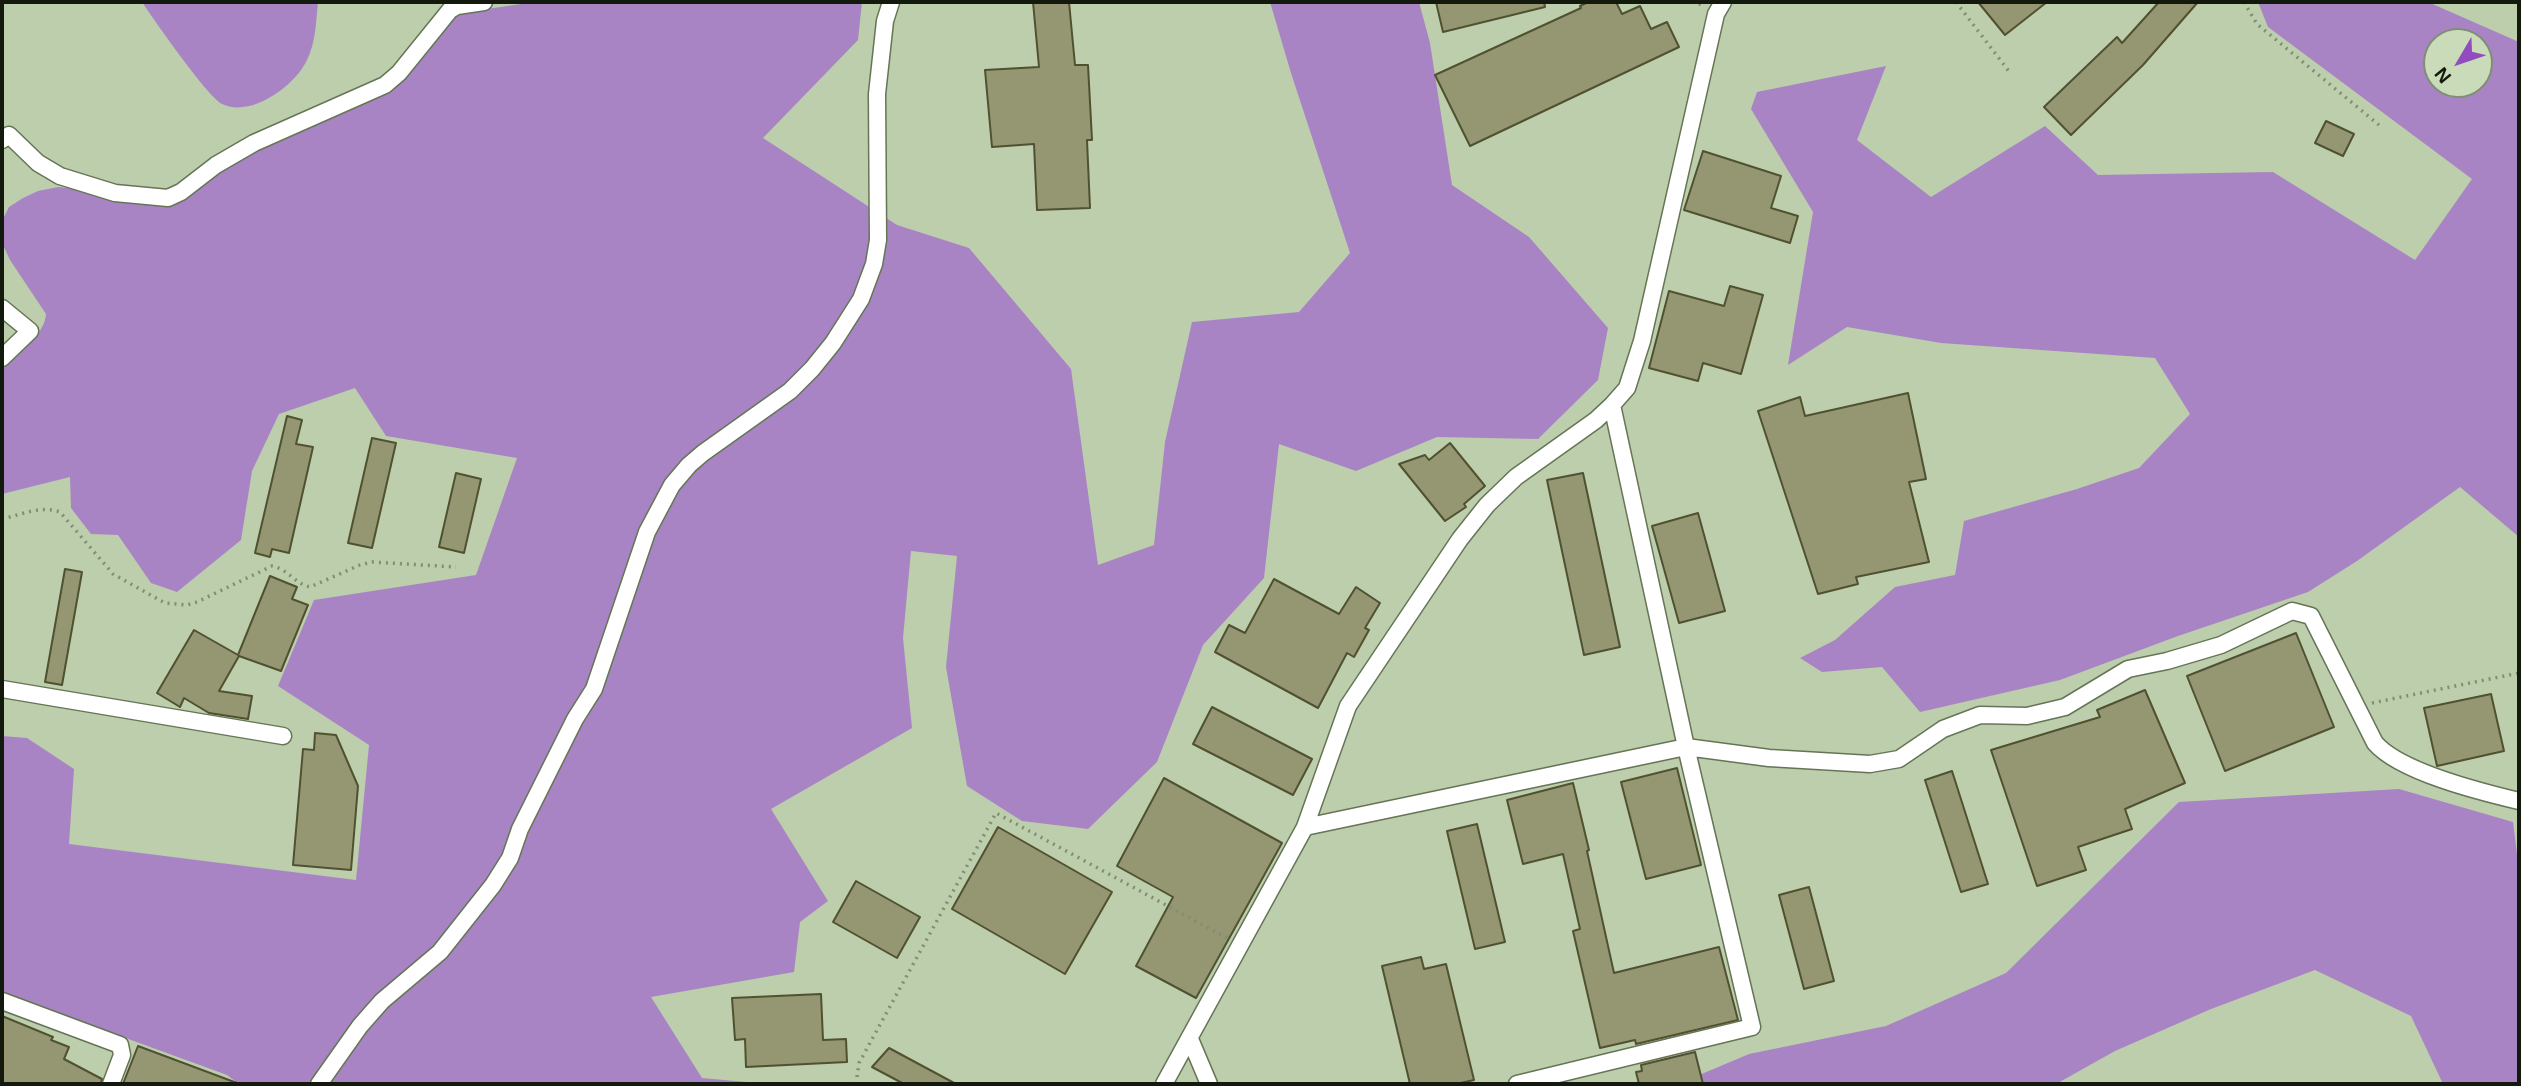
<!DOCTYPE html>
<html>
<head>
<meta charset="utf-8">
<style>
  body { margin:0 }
  #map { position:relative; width:2521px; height:1086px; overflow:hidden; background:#bcceac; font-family:Helvetica,sans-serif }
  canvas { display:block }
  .frame { position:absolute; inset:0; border:4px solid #131a0d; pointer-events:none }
  .north { position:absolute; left:2423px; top:28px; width:70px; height:70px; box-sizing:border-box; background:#c9dbb8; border:2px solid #808e74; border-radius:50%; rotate:231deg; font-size:19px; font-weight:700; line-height:28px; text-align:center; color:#131a0d }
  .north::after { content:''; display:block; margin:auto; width:24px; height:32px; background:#924cbf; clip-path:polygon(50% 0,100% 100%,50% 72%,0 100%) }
</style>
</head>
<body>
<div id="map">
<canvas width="2521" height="1086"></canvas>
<div class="frame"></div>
<div class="north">N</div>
</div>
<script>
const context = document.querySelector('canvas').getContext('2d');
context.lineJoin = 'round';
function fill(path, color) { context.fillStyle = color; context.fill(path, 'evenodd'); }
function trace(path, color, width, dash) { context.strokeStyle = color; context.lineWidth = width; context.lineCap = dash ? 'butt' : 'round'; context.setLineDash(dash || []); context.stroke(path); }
fill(new Path2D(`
  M 142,2 L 318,2 C 316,21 316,42 307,60 C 295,86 251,118 222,104 C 207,96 154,20 142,2 Z
  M 535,2 L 862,2 L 858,40 L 763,138 L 897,225 L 969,248 L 1071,369 L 1098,565 L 1154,545 L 1165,442 L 1192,322 L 1299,312 L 1350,253 L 1291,73 L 1270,2 L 1419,2 L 1430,43 L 1452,185 L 1529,237 L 1608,328 L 1598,380 L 1538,439 L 1437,437 L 1356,471 L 1279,444 L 1264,578 L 1203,645 L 1157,762 L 1088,829 L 1022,821 L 967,786 L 946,667 L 957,556 L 911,551 L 903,638 L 912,728 L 771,809 L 828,901 L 800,922 L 794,972 L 651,997 L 702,1078 L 769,1084 L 235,1084 L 235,1081 L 227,1075 L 5,994 L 2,991 L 2,736 L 27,738 L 74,769 L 69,844 L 356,880 L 369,745 L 278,686 L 314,600 L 476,575 L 517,458 L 386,436 L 355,388 L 279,414 L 252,471 L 241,540 L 177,592 L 151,583 L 118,535 L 91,534 L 71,508 L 70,477 L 2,494 L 2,368 C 17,354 45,335 46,314 L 10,260 L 2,243 L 2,221 L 9,207 L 23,198 L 38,191 L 58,187 L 77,189 L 125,201 L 170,205 L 185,198 L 220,171 L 257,150 L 390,91 L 405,78 L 450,20 L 459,13 Z
  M 2258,2 L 2428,2 L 2519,42 L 2519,537 L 2460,487 L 2357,561 L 2308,592 L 2178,636 L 2060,680 L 1920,712 L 1882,667 L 1822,672 L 1800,658 L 1835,640 L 1895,587 L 1955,575 L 1964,521 L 2077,489 L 2139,468 L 2190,414 L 2155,358 L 1941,343 L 1847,327 L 1788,365 L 1813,212 L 1751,109 L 1757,92 L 1886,66 L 1857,140 L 1931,197 L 2045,126 L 2098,175 L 2273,172 L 2415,260 L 2472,179 L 2268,27 ZM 2437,42 L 2479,42 L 2479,84 L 2437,84 Z
  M 2399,789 L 2513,822 L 2519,870 L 2519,1084 L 2443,1084 L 2411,1016 L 2315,970 L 2211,1009 L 2115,1051 L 2056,1084 L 1678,1084 L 1749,1054 L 1886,1026 L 2006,973 L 2179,802 Z`), '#a984c5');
const building = new Path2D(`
  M 1033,2 L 1069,2 L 1075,65 L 1088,65 L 1092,140 L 1087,140 L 1090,208 L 1037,210 L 1034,144 L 992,147 L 985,70 L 1039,67 Z
  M 1436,2 L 1544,2 L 1545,7 L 1443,32 Z
  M 1588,2 L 1616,2 L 1622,14 L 1640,6 L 1651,29 L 1667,22 L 1679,47 L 1470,146 L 1435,75 L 1581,8 L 1580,6 Z
  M 1978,2 L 2047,2 L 2005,35 Z
  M 2159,2 L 2198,2 L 2143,65 L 2071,135 L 2044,107 L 2117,37 L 2122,43 Z
  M 2326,121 L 2354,134 L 2343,156 L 2315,143 Z
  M 1703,151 L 1781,176 L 1771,208 L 1798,216 L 1790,243 L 1684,210 Z
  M 1730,286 L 1763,295 L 1741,374 L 1703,363 L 1698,381 L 1649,368 L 1669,291 L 1724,306 Z
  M 1908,393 L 1926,479 L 1909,482 L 1929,562 L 1856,577 L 1858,584 L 1818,594 L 1758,411 L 1800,397 L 1805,416 Z
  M 287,416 L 302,420 L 296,444 L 313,447 L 289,553 L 272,549 L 270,557 L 255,553 Z
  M 372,438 L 396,443 L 372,548 L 348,543 Z
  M 1450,443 L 1485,486 L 1464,504 L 1466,507 L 1445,521 L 1399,464 L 1425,455 L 1429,460 Z
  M 456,473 L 481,479 L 464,553 L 439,547 Z
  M 1583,473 L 1620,647 L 1584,655 L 1547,480 Z
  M 1698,513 L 1725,611 L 1679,623 L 1652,526 Z
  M 65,569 L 82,572 L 62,685 L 45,682 Z
  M 270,576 L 297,587 L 292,599 L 308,605 L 281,671 L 239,656 L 219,691 L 252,696 L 248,719 L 209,713 L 184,698 L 180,707 L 157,693 L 194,630 L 238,655 Z
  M 1274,579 L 1339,614 L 1356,587 L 1380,603 L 1365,628 L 1369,630 L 1354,657 L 1347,653 L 1318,708 L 1215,652 L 1229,625 L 1245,633 Z
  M 2296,633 L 2334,727 L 2225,771 L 2187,676 Z
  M 2145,690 L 2185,783 L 2125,809 L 2132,829 L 2078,847 L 2086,870 L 2037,886 L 1991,750 L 2100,717 L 2097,710 Z
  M 2491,694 L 2504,751 L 2437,766 L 2424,708 Z
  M 1212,707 L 1312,759 L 1293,795 L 1193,744 Z
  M 315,733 L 336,735 L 358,786 L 351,870 L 293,865 L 303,749 L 314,750 Z
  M 1677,768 L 1701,865 L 1646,879 L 1621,782 Z
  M 1952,771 L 1988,884 L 1961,892 L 1925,780 Z
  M 1164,778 L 1282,843 L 1196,998 L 1136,966 L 1173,897 L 1117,866 Z
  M 1573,783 L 1589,850 L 1587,851 L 1614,973 L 1719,947 L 1738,1020 L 1636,1044 L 1635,1040 L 1600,1048 L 1573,931 L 1580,929 L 1563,854 L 1523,864 L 1507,800 Z
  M 1477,824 L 1505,942 L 1475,949 L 1447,831 Z
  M 998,827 L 1112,892 L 1065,974 L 952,909 Z
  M 856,881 L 920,917 L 897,958 L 833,922 Z
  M 1809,887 L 1834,981 L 1804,989 L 1779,895 Z
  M 1421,957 L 1424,969 L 1446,964 L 1474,1080 L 1456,1084 L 1410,1084 L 1382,966 Z
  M 821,994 L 823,1040 L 846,1039 L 847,1062 L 746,1067 L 745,1039 L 735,1040 L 732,998 Z
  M 2,1016 L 53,1037 L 51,1040 L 69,1047 L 64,1059 L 102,1079 L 101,1084 L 2,1084 Z
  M 138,1046 L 237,1083 L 237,1084 L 123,1084 Z
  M 889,1048 L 956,1084 L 904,1084 L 872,1067 Z
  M 1695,1052 L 1703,1084 L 1639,1084 L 1636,1072 L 1642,1071 L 1641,1065 Z`);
fill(building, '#959773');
trace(building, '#505130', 2);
const street = new Path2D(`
  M 2,140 L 9,135 L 38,163 L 60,176 L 115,193 L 168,198 L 181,192 L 216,165 L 254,143 L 385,85 L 399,73 L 450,10 L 457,6 L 484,2
  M 2,308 L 30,331 L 2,358
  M 2,689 L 283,736
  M 1305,827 L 1686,747 L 1769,758 L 1870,764 L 1899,759 L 1943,729 L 1980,715 L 2027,716 L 2065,707 L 2128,669 L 2167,661 L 2221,645 L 2292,611 L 2311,616 L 2375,743 C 2400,772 2481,792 2519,801
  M 2,1001 L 120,1045 L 122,1055 L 111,1084
  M 1190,1039 L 1209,1084
  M 319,1084 L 360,1026 L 382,1001 L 440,952 L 493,885 L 510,858 L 520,829 L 575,719 L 594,689 L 647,532 L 672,485 L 689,465 L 703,453 L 790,391 L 812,369 L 833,343 L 861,299 L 874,264 L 878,240 L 877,94 L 885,21 L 891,2
  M 1164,1084 L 1305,827 L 1348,706 L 1460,539 L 1487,505 L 1516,477 L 1596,420 L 1612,405 L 1627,388 L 1642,341 L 1716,14 L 1723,2
  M 1517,1084 L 1752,1027 L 1686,747 L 1612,405`);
trace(street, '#657556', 19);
trace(new Path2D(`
  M 1692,2 L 1704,5
  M 1956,2 L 2011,74
  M 2244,2 L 2257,24 L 2379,125
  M 2,519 C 20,515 41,505 60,512 L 113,574 L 165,603 L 187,605 L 197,602 L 272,566 C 288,569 295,584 310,587 L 360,565 L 372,562 L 456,567
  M 2372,703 L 2519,673
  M 856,1084 L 859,1063 L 996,813 L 1227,938`), '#808e74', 3.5, [2, 5]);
trace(street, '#fff', 16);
</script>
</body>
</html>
